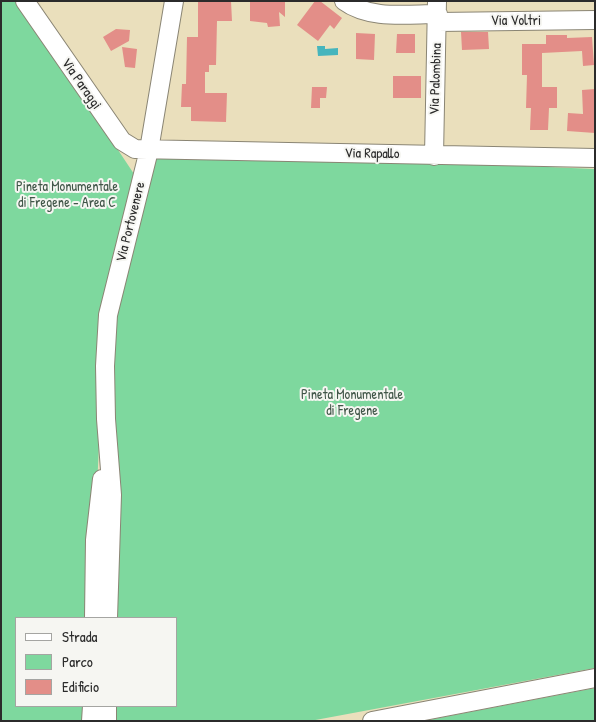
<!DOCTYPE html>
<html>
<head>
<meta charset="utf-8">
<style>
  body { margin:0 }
  #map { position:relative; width:596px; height:722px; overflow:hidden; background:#eadfbc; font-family:"Patrick Hand",sans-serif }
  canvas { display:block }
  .frame { position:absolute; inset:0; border:2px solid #2b2b2b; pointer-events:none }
  .legend { position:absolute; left:15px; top:617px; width:162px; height:90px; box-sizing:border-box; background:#f6f6f2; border:1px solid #a5a5a2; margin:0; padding:6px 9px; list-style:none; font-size:15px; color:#2b2b2b }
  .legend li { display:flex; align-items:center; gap:10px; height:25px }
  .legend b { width:25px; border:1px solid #a5a5a2 }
</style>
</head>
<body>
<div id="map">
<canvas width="596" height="722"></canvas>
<div class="frame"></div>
<ul class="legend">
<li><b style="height:6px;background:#fff"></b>Strada</li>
<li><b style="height:14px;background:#7ed89e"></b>Parco</li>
<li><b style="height:14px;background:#e38e88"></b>Edificio</li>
</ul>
</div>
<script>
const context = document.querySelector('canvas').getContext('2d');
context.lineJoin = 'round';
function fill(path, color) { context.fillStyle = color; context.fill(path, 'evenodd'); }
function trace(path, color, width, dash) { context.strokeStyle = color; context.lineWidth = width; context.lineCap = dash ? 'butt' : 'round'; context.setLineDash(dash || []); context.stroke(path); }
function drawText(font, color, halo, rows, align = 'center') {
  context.font = font + ' "Patrick Hand",sans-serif'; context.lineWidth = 4; context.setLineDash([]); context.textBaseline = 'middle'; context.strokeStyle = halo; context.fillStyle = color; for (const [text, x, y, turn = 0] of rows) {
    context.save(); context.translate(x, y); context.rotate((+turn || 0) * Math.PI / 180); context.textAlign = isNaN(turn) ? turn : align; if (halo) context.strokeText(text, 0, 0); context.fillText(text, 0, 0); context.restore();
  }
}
fill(new Path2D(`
  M 1,1 L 19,1 L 138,180 L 101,401 L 91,618 L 16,618 L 16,706 L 90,706 L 90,721 L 1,721 Z
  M 149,150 L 595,169 L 595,668 L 310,721 L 107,721 L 107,706 L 176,706 L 176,618 L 108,618 L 111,316 Z
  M 595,688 L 595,721 L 423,721 Z`), '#7ed89e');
fill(new Path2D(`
  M 317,46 L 325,46 L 325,49 L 338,48 L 338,55 L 318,56 Z`), '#46b5bd');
fill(new Path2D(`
  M 198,1 L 231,1 L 232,21 L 217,21 L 216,65 L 209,65 L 209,72 L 205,72 L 205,93 L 227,93 L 226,122 L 191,121 L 191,107 L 181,107 L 182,84 L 186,84 L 187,37 L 198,37 Z
  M 250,1 L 285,1 L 285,17 L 279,12 L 280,26 L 268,27 L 267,23 L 250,21 Z
  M 315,1 L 320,1 L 342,18 L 334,29 L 330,25 L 318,41 L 297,25 Z
  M 116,29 L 130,30 L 129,41 L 111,51 L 103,37 Z
  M 461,32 L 488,32 L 489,49 L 462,50 Z
  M 356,33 L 375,34 L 374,60 L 356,59 Z
  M 397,34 L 415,34 L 415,53 L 396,53 Z
  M 546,35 L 567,35 L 567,38 L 592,37 L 594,65 L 583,66 L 582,51 L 542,53 L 542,87 L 557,87 L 557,108 L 549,108 L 548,130 L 530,130 L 531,108 L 526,108 L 527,75 L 522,75 L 522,44 L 546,44 Z
  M 122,47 L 137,49 L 135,68 L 125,67 Z
  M 393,76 L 421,76 L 421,98 L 393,98 Z
  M 312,87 L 327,87 L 326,98 L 320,98 L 320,108 L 311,108 Z
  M 595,89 L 595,133 L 567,131 L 568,113 L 583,114 L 582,90 Z`), '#e38e88');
const minor = new Path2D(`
  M 25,1 L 122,141 L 135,149 L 595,158
  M 344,1 C 370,20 407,14 438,14
  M 438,22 L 595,20
  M 434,156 L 437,1
  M 94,618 L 95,540 L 102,479
  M 108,618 L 112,495 L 106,419 L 105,366 L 108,315 L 149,150 L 174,1
  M 91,721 L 92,706
  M 107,721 L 107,706
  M 372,721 L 595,678`);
trace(minor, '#8a8574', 20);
trace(minor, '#fff', 18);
drawText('14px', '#2b2b2b', '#f6f6f2', [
  ["Via Voltri",516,21],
  ["Via Palombina",436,79,-88],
  ["Via Paraggi",81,84,55],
  ["Via Rapallo",372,154,1],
  ["Via Portovenere",131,222,-76]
]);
drawText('14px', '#405648', '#f6f6f2', [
  ["Pineta Monumentale",67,187],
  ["di Fregene - Area C",67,203],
  ["Pineta Monumentale",352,395],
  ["di Fregene",352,411]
]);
</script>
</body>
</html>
